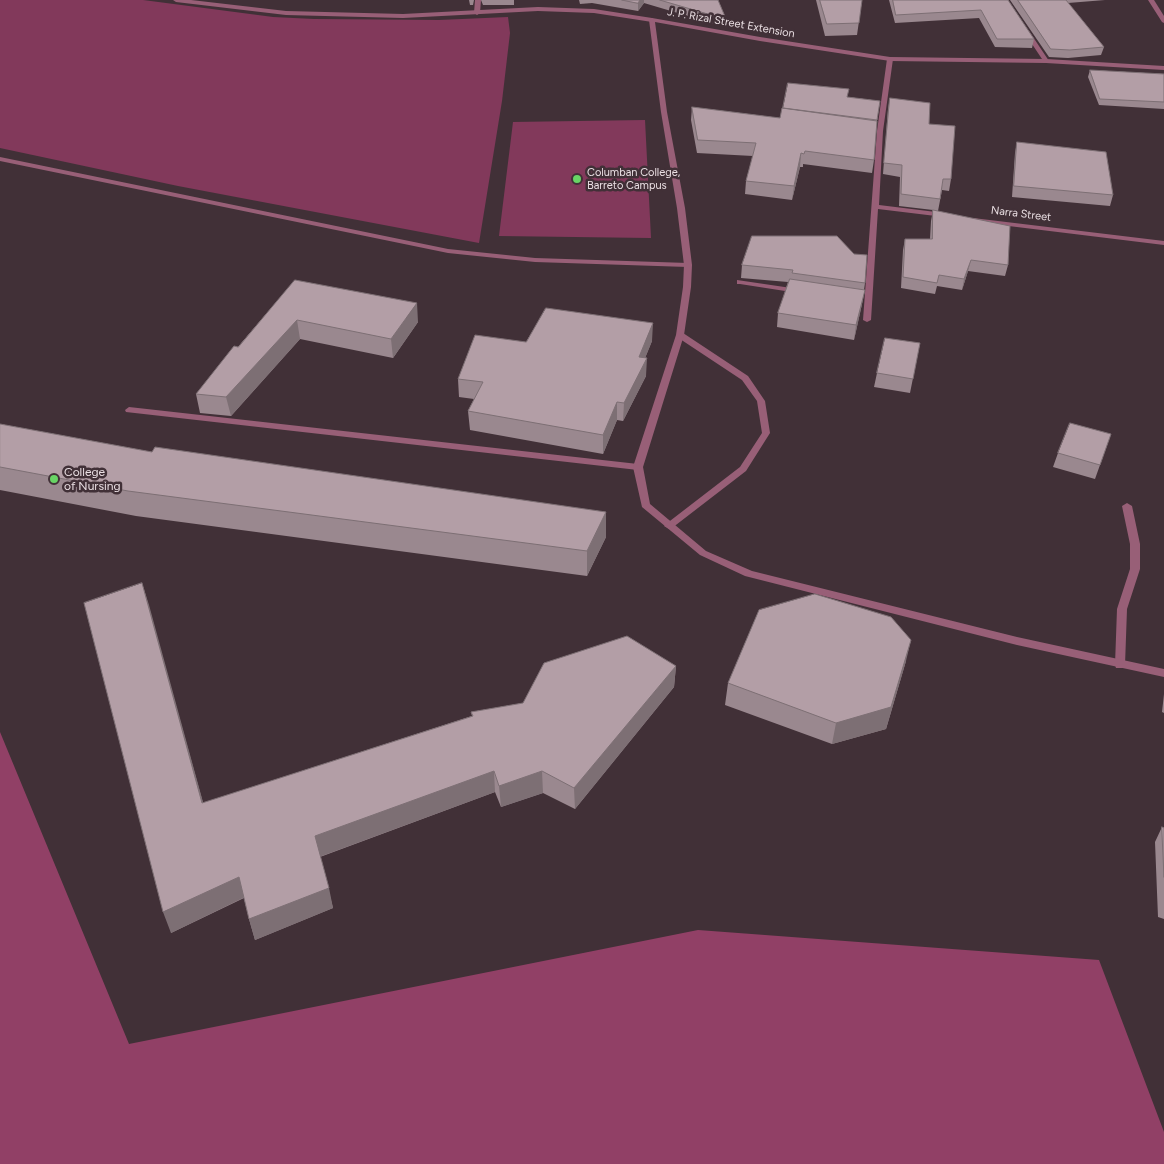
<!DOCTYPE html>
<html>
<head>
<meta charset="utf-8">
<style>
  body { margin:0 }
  canvas { display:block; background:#413037 }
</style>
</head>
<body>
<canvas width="1164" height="1164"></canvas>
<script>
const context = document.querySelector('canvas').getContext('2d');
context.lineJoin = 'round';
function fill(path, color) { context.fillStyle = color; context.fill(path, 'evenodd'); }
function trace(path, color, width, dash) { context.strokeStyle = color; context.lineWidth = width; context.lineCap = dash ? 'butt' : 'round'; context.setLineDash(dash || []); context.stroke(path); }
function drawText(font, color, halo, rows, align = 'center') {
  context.font = font + ' Figtree,sans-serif'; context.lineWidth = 5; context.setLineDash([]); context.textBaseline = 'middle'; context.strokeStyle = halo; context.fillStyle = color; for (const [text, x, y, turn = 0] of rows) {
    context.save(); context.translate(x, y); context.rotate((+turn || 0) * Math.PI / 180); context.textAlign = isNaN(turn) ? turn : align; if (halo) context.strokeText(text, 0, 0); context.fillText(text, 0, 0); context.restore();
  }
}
fill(new Path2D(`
  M 0,0 L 143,0 L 273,17 L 314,19 L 439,20 L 508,17 L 510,33 L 502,101 L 479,243 L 178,186 L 0,148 Z
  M 645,120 L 651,238 L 499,236 L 513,122 Z`), '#82395b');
fill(new Path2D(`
  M 0,732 L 129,1044 L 698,930 L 1099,960 L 1164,1132 L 1164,1164 L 0,1164 Z`), '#914066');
fill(new Path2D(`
  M 475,0 L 481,0 L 480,13 L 477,15 L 474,13 Z
  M 0,157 L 448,249 L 535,258 L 688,263 L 692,265 L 688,267 L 535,262 L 448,253 L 0,161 Z
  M 737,280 L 798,289 L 802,291 L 798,293 L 740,284 L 737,284 Z
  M 677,333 L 683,333 L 748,376 L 765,401 L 770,433 L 746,471 L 672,528 L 669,529 L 664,526 L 666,524 L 740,467 L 762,433 L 757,401 L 742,380 L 677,337 Z
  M 129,407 L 638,464 L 643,467 L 638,470 L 126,412 L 125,410 Z`), '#985f77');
fill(new Path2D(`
  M 173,0 L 191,0 L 286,11 L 403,14 L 538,7 L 594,9 L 652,18 L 655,20 L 652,22 L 594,13 L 538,11 L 403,18 L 286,15 L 176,2 Z
  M 1148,0 L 1154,0 L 1164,16 L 1164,23 L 1162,22 Z
  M 1025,31 L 1029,31 L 1049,61 L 1048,62 L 1044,62 L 1024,32 Z
  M 890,57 L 893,59 L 883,131 L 879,205 L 944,213 L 948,215 L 944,217 L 878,209 L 871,320 L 867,322 L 863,320 L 877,131 L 887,59 Z
  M 973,218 L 1164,241 L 1164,245 L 976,222 L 972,220 Z
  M 1127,503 L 1132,506 L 1140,544 L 1140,569 L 1127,609 L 1125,665 L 1124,668 L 1116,668 L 1115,665 L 1117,609 L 1130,569 L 1130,544 L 1122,506 Z`), '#985f77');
fill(new Path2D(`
  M 652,18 L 760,37 L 890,57 L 1046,59 L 1164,66 L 1164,70 L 1046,63 L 890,61 L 760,41 L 655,22 L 667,112 L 685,208 L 692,265 L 691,287 L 684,335 L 643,467 L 650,504 L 706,551 L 752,571 L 1017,637 L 1164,669 L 1164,677 L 1017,645 L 745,576 L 700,555 L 642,507 L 633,467 L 676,335 L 683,287 L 684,265 L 677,208 L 661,112 L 649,20 Z`), '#985f77');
fill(new Path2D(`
  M 469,0 L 474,0 L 473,5 L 470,5 Z
  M 481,0 L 514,0 L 514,5 L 483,5 Z
  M 579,0 L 718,0 L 726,19 L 725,27 L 644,3 L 638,11 L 592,3 L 580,4 Z
  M 816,0 L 862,0 L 857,35 L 825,36 Z
  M 889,0 L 1008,0 L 1034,39 L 1032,48 L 995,47 L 979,18 L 895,23 Z
  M 1010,0 L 1105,0 L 1068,3 L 1104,47 L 1101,55 L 1068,58 L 1049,57 Z
  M 1090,70 L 1164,74 L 1164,109 L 1099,105 L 1088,77 Z
  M 848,97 L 880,101 L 877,121 L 874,160 L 872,173 L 803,164 L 803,167 L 800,167 L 792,200 L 745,194 L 746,181 L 753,156 L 697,153 L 691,120 L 692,107 L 780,118 Z
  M 890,98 L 929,124 L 951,179 L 949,191 L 942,190 L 938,211 L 1008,265 L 1005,276 L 968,271 L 962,290 L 937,286 L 935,294 L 901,288 L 903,250 L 905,239 L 930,239 L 931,221 L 933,210 L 899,206 L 900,177 L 883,174 L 888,109 Z
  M 1017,142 L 1113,195 L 1110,206 L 1012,197 L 1015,153 Z
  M 752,236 L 865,283 L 862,304 L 854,340 L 777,327 L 778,313 L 788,282 L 741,278 L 742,265 Z
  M 295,280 L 418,322 L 393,358 L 300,339 L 231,416 L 200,413 L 196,394 L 238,347 Z
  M 652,341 L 645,358 L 646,376 L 623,421 L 617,420 L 603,454 L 470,430 L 468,411 L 474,399 L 459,397 L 458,379 L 526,342 Z
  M 920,343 L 910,393 L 874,387 L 877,373 Z
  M 0,424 L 152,452 L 606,512 L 606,537 L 587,576 L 136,516 L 0,490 Z
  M 1111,434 L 1095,479 L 1053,467 L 1058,453 Z
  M 142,583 L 203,803 L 472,716 L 471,712 L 523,703 L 676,666 L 674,687 L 575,809 L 543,793 L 501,807 L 495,792 L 320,857 L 333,908 L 255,940 L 249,919 L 244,898 L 171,933 Z
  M 906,661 L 886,729 L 832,744 L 725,705 L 728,683 Z
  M 1164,694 L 1164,713 L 1162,712 Z
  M 1162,827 L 1164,828 L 1164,919 L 1158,917 L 1155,842 Z`), '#9a888f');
fill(new Path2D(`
  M 640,0 L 644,0 L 644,3 L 638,11 L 638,3 Z
  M 801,153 L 800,167 L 792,200 L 794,186 Z
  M 971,260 L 968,271 L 962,290 L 964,279 Z
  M 865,290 L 862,304 L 854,340 L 856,325 Z
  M 417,303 L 418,322 L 393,358 L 391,339 Z
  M 297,320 L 300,339 L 231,416 L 226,397 Z
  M 653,323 L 652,341 L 639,373 L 647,358 L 646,376 L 623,421 L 624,403 L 639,357 Z
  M 617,402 L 617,420 L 603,454 L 603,435 Z
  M 606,512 L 606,537 L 587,576 L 587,551 Z
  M 142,583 L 149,605 L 209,824 L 202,803 Z
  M 911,640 L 906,661 L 886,729 L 832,744 L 836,723 Z
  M 676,666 L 674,687 L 575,809 L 574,788 Z
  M 494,771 L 495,792 L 319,857 L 315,836 Z
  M 542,771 L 543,793 L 501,807 L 499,786 Z
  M 239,877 L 245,897 L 171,933 L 163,912 Z
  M 329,888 L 333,908 L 255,940 L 249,919 Z`), '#7d6f74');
const building = new Path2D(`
  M 622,0 L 640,0 L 638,3 Z
  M 660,0 L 718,0 L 726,19 Z
  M 820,0 L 862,0 L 859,23 L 827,24 Z
  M 893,0 L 1008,0 L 1034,39 L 997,39 L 981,10 L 896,15 Z
  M 1018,0 L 1066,0 L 1104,47 L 1070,50 L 1051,49 Z
  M 1090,70 L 1164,74 L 1164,102 L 1100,99 Z
  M 788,83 L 849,89 L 847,97 L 880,101 L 877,120 L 783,108 Z
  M 890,98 L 930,103 L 929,124 L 955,126 L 951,179 L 943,179 L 940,199 L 901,194 L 902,165 L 884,163 Z
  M 692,107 L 780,118 L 782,108 L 877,121 L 874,160 L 805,151 L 804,154 L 801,153 L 794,186 L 746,181 L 756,143 L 698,140 Z
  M 1017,142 L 1106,152 L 1113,195 L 1014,186 Z
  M 933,210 L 1010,226 L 1008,265 L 971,260 L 964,279 L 939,275 L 937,283 L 903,277 L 905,239 L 932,239 Z
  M 752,236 L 837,236 L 854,254 L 867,255 L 865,283 L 792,273 L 793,270 L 742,265 Z
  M 790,279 L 865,290 L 856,325 L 778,313 Z
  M 295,280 L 417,303 L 391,339 L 297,320 L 226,397 L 196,394 L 234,346 L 238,347 Z
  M 546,308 L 653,323 L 639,357 L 647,358 L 624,403 L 617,402 L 603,435 L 468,411 L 483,382 L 458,379 L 475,335 L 526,342 Z
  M 885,338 L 920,343 L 913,379 L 877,373 Z
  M 1070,423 L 1111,434 L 1100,465 L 1058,453 Z
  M 0,424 L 152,452 L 155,447 L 606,512 L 587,551 L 128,491 L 0,467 Z
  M 142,583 L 202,803 L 473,716 L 471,712 L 523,703 L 544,663 L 627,636 L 676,666 L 574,788 L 542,771 L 499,786 L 494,771 L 315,836 L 329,888 L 249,919 L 239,877 L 163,912 L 84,603 Z
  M 815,594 L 891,617 L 911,640 L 891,707 L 836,723 L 728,683 L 759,610 Z
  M 1162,827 L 1164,828 L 1164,877 Z`);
fill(building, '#b39ea6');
trace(building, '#7d6f74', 1);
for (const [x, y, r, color] of [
  [577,179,5,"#68d465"],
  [54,479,5,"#68d465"]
]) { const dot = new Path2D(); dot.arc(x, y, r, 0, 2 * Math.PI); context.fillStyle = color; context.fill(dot); trace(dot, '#413037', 2); }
drawText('11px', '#eadfe3', '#413037', [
  ["J. P. Rizal Street Extension",731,23,10],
  ["Narra Street",1021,214,7]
]);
drawText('11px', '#eadfe3', '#413037', [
  ["Columban College,",587,173],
  ["Barreto Campus",587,186]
], 'left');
drawText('12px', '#eadfe3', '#413037', [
  ["College",64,472],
  ["of Nursing",64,486]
], 'left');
</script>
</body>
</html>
